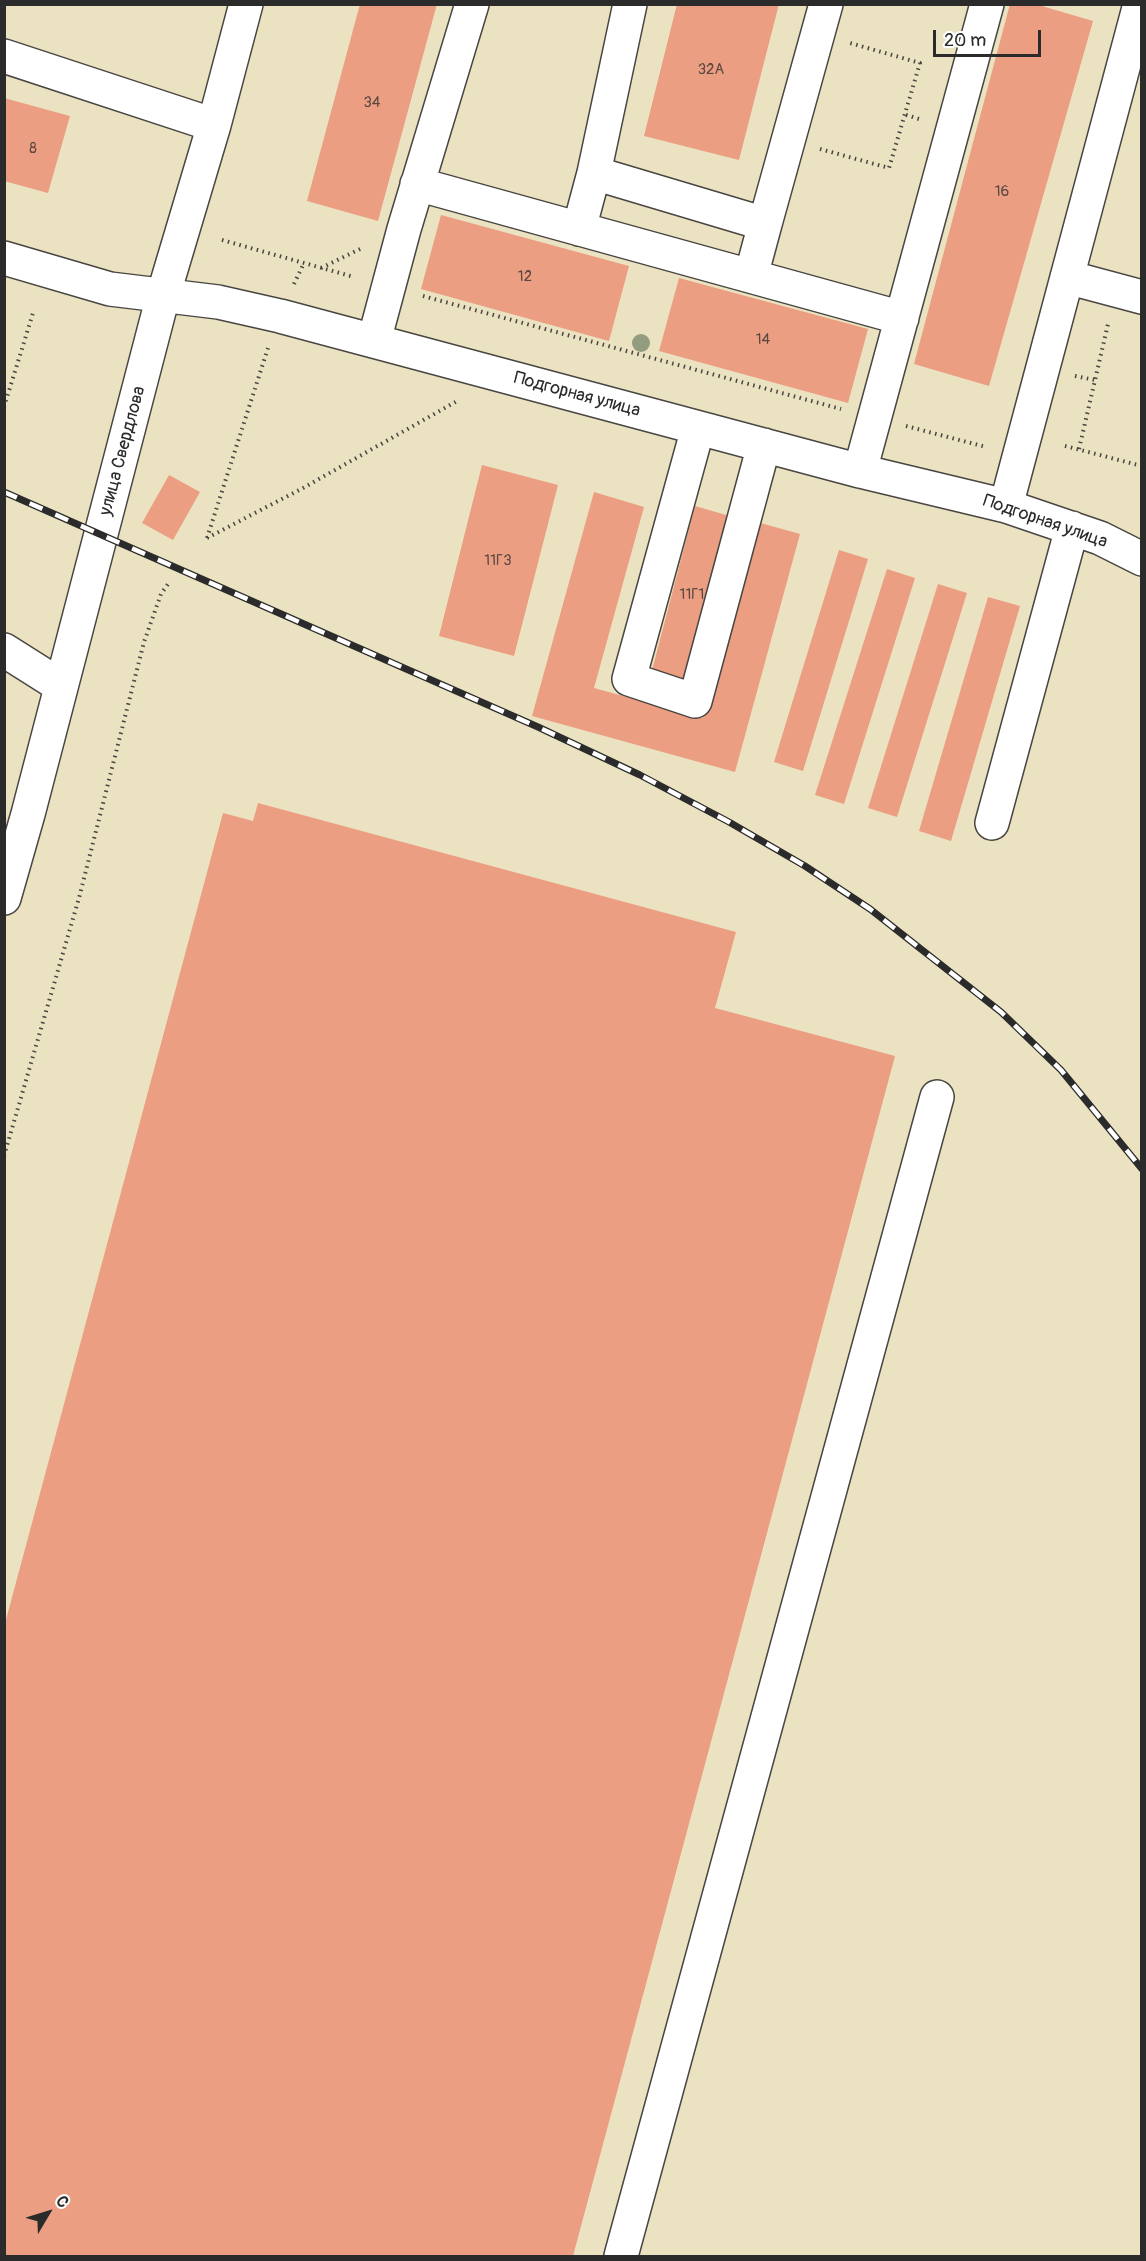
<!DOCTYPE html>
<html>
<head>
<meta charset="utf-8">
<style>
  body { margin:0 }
  #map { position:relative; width:1146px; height:2261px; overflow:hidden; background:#ebe2c1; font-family:Pangolin,sans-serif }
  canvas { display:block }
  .frame { position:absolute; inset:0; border:6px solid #2b2b2b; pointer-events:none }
  .north { position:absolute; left:18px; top:2183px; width:60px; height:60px; -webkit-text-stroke:4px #fff; paint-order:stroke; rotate:52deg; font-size:16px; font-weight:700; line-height:24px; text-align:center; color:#2b2b2b }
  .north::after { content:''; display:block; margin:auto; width:21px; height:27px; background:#2b2b2b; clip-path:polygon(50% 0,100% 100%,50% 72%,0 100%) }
  .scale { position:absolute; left:933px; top:30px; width:108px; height:27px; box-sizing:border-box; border:3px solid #2b2b2b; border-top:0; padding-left:8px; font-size:18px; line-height:21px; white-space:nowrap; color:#2b2b2b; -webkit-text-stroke:4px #fff; paint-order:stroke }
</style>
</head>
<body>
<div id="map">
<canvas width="1146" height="2261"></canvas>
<div class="frame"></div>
<div class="north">С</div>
<div class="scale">20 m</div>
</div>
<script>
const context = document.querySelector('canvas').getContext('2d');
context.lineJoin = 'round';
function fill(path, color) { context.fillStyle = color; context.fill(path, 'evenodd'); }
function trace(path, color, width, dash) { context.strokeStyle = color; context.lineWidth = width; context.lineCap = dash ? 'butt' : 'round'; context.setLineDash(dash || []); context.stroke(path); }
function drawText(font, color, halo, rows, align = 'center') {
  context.font = font + ' Pangolin,sans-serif'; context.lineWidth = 4.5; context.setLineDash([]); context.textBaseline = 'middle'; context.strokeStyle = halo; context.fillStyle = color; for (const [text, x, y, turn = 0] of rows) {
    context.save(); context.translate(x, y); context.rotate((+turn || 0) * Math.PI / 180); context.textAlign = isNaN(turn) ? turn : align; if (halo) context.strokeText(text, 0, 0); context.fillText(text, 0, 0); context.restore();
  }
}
fill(new Path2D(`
  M 360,4 L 437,4 L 378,221 L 307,201 Z
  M 677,4 L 779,4 L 739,160 L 644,136 Z
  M 1010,4 L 1035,4 L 1093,21 L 989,386 L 914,364 Z
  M 4,98 L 70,116 L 48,193 L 4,181 Z
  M 441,215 L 629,266 L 609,341 L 421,289 Z
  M 679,278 L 868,329 L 848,403 L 659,351 Z
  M 482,465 L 558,485 L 514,656 L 439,636 Z
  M 169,475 L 200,492 L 173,540 L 142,523 Z
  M 594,492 L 644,507 L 594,688 L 703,718 L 757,522 L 800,534 L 735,772 L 532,716 Z
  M 695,506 L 733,517 L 689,684 L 651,674 Z
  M 839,550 L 868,559 L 803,771 L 774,762 Z
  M 887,569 L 915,578 L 844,804 L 815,795 Z
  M 938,584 L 967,593 L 897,817 L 868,808 Z
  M 988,597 L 1020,606 L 951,841 L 919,831 Z
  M 258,803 L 736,932 L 715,1008 L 895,1056 L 573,2256 L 4,2256 L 4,1627 L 223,813 L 253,821 Z`), '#eb9e82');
const minor = new Path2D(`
  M 630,4 L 594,173 L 765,224 L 826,4
  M 4,56 L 214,125
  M 417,184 L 902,318
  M 579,229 L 594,173
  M 4,258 L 110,289 L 218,302 L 280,316 L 860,471 L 1006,506 L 1100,538 L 1142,559
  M 751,276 L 765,224
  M 1067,277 L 1142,297
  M 374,341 L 404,229 L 472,4
  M 698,428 L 629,679 L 695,701 L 764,445
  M 860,471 L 987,4
  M 1006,506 L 1140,4
  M 4,650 L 61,686
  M 992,823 L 1072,528
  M 4,898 L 28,814 L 163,296 L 214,125 L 246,4
  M 621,2256 L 937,1097`);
trace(minor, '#484642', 36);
trace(new Path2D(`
  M 906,115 L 919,119
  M 820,149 L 889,168 L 920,63 L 850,43
  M 222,240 L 354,277
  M 321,268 L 362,248
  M 294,284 L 304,263
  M 423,296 L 841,409
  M 1075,376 L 1095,380
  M 4,407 L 33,313
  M 906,426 L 986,447
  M 1065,446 L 1142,466
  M 1079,449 L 1108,324
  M 207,538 L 303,488 L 459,400
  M 207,538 L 268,348
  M 4,1156 L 79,898 L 144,642 L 161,594 L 168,584`), '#484642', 4, [1.5, 4.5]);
trace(minor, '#fff', 33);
const rail = new Path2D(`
  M 4,492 L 538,727 L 640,775 L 729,822 L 805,866 L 870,909 L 1001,1012 L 1061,1070 L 1142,1169`);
trace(rail, '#2b2b2b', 7);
trace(rail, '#fff', 4.5, [14]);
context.fillStyle = '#929c7f';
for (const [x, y] of [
  [641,343]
]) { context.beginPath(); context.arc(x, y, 9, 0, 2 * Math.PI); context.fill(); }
drawText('15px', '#5b4841', null, [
  ["32А",711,70],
  ["34",372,103],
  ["8",33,149],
  ["16",1002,192],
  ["12",525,277],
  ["14",763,340],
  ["11Г3",498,561],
  ["11Г1",692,595]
]);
drawText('18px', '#2b2b2b', '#fff', [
  ["Подгорная улица",577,395,15],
  ["улица Свердлова",123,451,-75],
  ["Подгорная улица",1045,522,19]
]);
</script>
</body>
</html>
